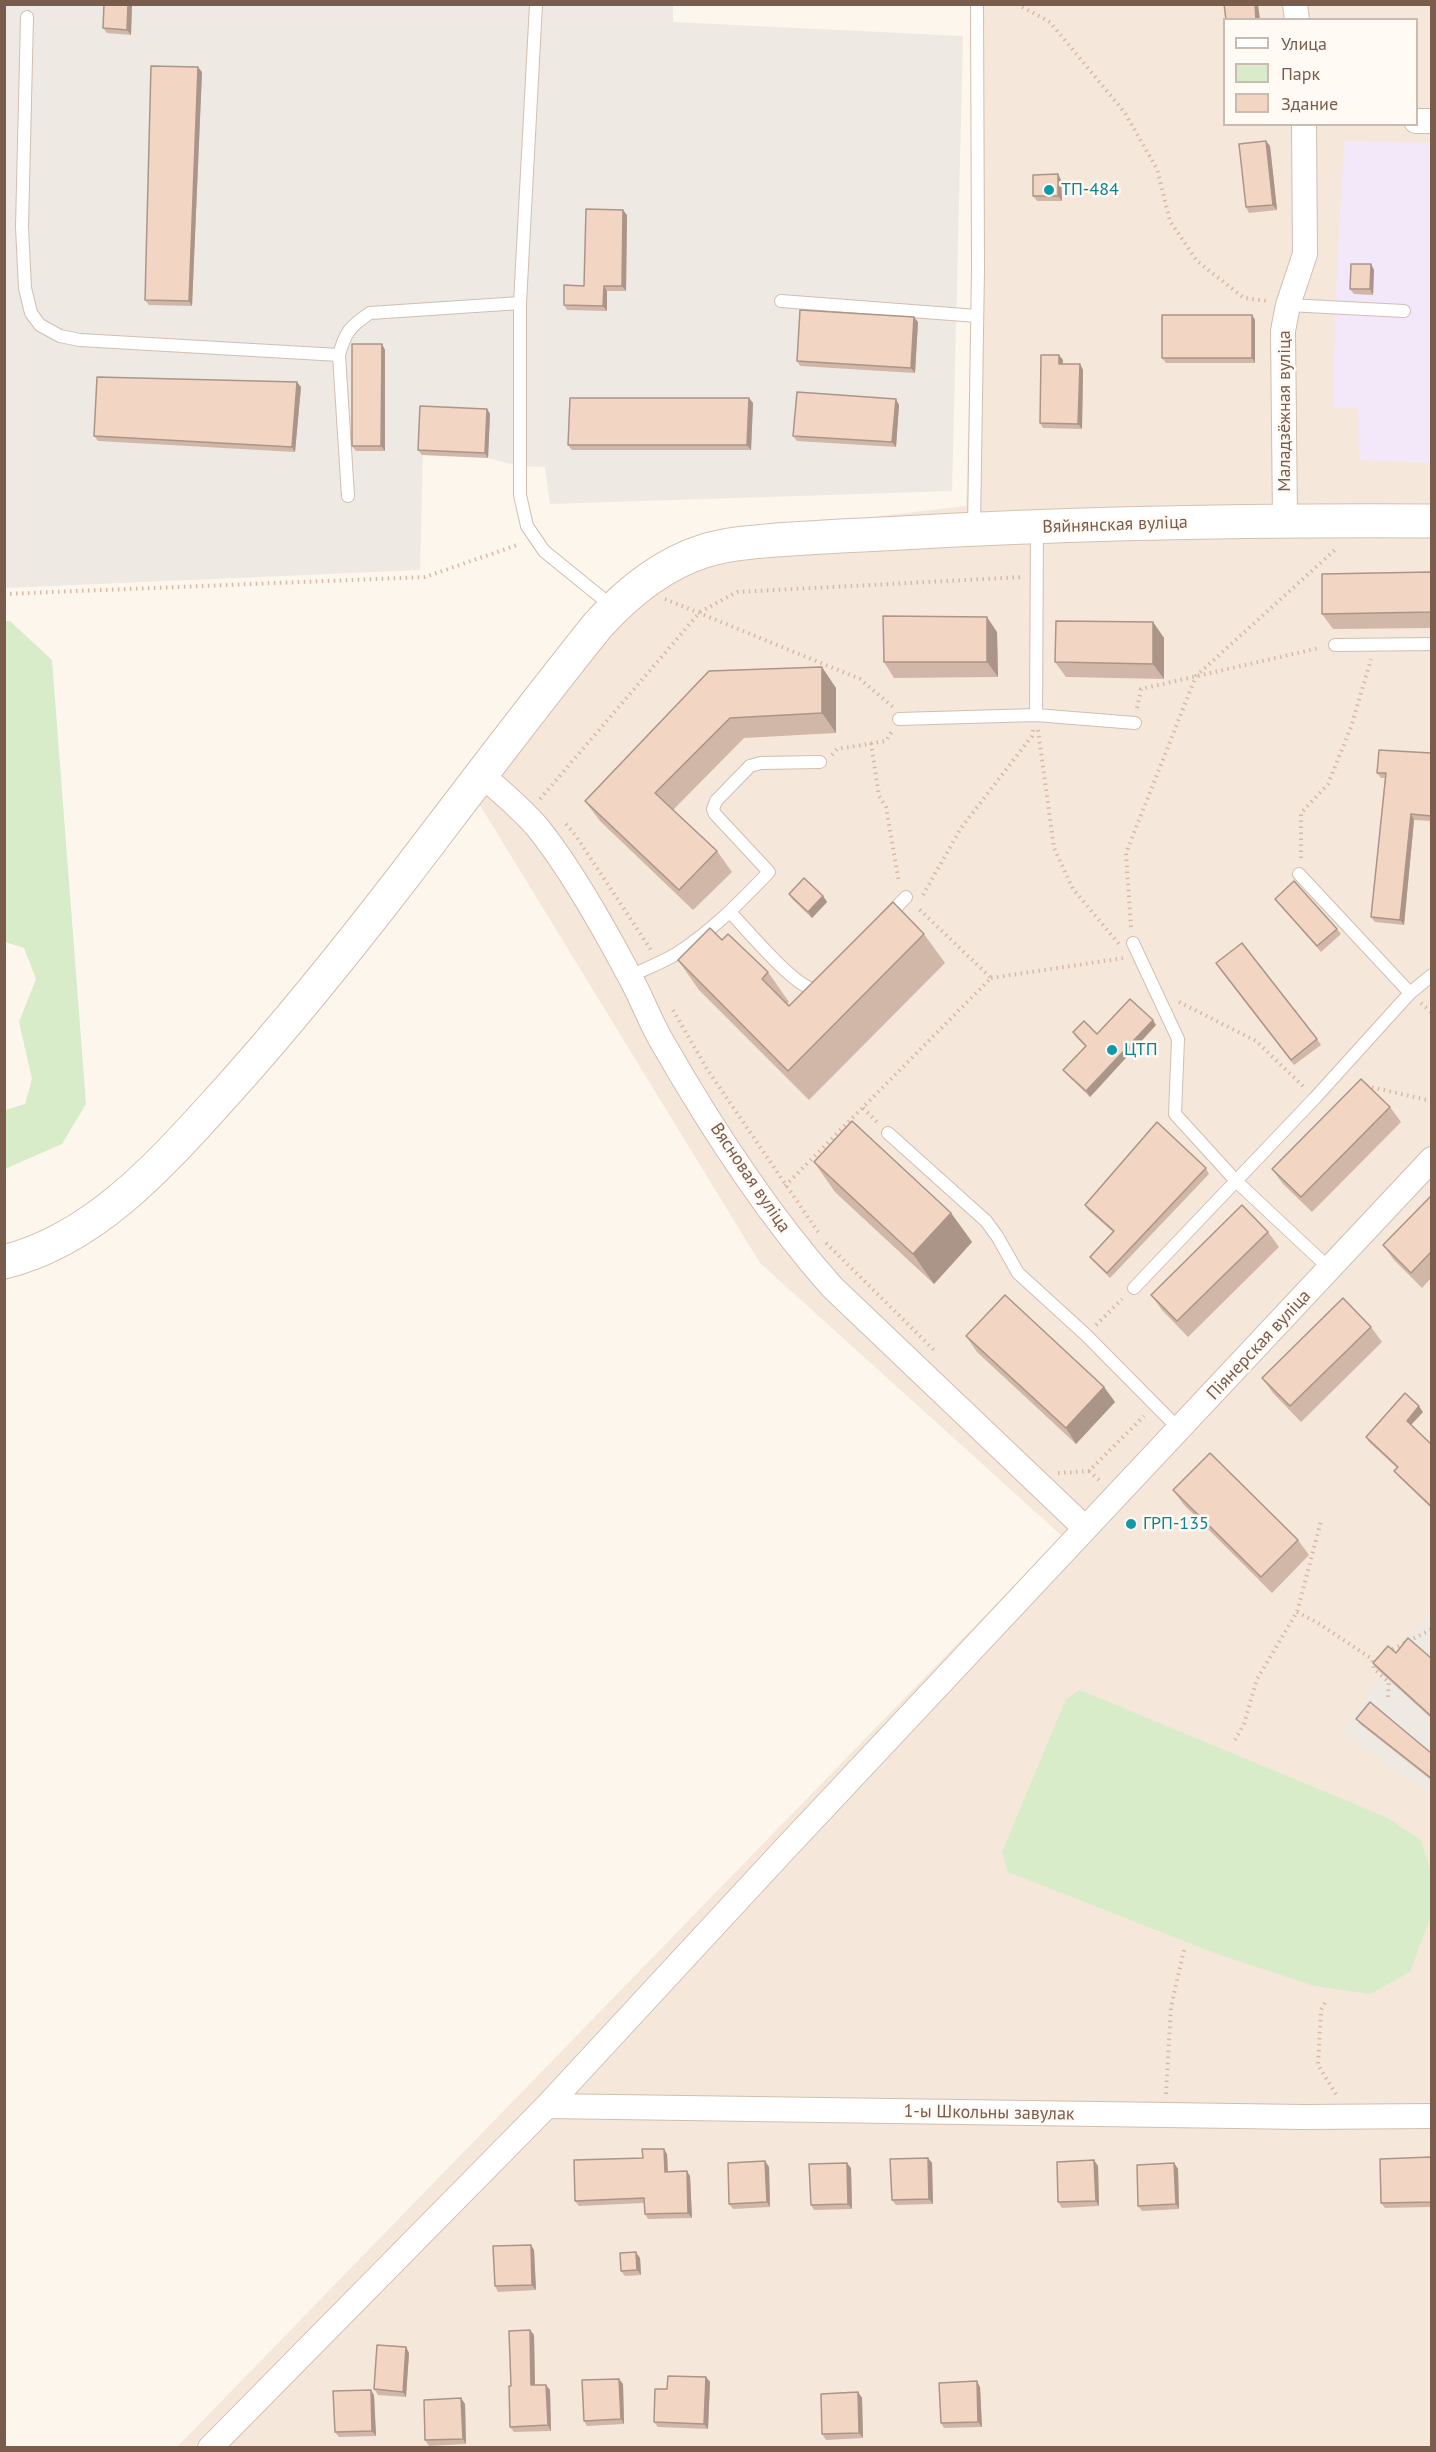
<!DOCTYPE html>
<html>
<head>
<meta charset="utf-8">
<style>
  body { margin:0 }
  #map { position:relative; width:1436px; height:2452px; overflow:hidden; background:#fdf6ec; font-family:"PT Sans",sans-serif }
  canvas { display:block }
  .frame { position:absolute; inset:0; border:6px solid #7a5c4d; pointer-events:none }
  .legend { position:absolute; left:1223px; top:18px; width:195px; height:108px; box-sizing:border-box; background:#fffaf3; border:2px solid #cabbb1; margin:0; padding:8px 10px; list-style:none; font-size:18px; color:#7a5c4d }
  .legend li { display:flex; align-items:center; gap:12px; height:30px }
  .legend b { width:30px; border:2px solid #cabbb1 }
</style>
</head>
<body>
<div id="map">
<canvas width="1436" height="2452"></canvas>
<div class="frame"></div>
<ul class="legend">
<li><b style="height:8px;background:#fff"></b>Улица</li>
<li><b style="height:16px;background:#d8ecc9"></b>Парк</li>
<li><b style="height:16px;background:#f3d5c3"></b>Здание</li>
</ul>
</div>
<script>
const context = document.querySelector('canvas').getContext('2d');
context.lineJoin = 'round';
function fill(path, color) { context.fillStyle = color; context.fill(path, 'evenodd'); }
function trace(path, color, width, dash) { context.strokeStyle = color; context.lineWidth = width; context.lineCap = dash ? 'butt' : 'round'; context.setLineDash(dash || []); context.stroke(path); }
function drawText(font, color, halo, rows, align = 'center') {
  context.font = font + ' "PT Sans",sans-serif'; context.lineWidth = 5; context.setLineDash([]); context.textBaseline = 'middle'; context.strokeStyle = halo; context.fillStyle = color; for (const [text, x, y, turn = 0] of rows) {
    context.save(); context.translate(x, y); context.rotate((+turn || 0) * Math.PI / 180); context.textAlign = isNaN(turn) ? turn : align; if (halo) context.strokeText(text, 0, 0); context.fillText(text, 0, 0); context.restore();
  }
}
fill(new Path2D(`
  M 980,5 L 1431,5 L 1431,2447 L 176,2448 L 1062,1536 L 760,1263 L 467,784 L 611,594 L 717,535 L 966,506 ZM 1224,20 L 1416,20 L 1416,124 L 1224,124 Z`), '#f5e8da');
fill(new Path2D(`
  M 673,4 L 673,22 L 963,36 L 952,491 L 550,504 L 545,467 L 519,466 L 488,458 L 423,455 L 420,570 L 5,588 L 4,5 Z
  M 1431,1606 L 1431,1794 L 1343,1732 Z`), '#efe9e4');
fill(new Path2D(`
  M 1344,141 L 1431,143 L 1431,463 L 1359,460 L 1358,408 L 1333,407 L 1335,309 Z`), '#f3e8fa');
fill(new Path2D(`
  M 5,621 L 10,621 L 52,660 L 86,1104 L 62,1144 L 5,1169 L 5,1110 L 25,1104 L 32,1079 L 19,1022 L 36,979 L 24,948 L 5,942 Z
  M 1080,1690 L 1386,1817 L 1421,1840 L 1431,1872 L 1431,1916 L 1410,1972 L 1370,1994 L 1314,1986 L 1217,1954 L 1008,1872 L 1002,1852 L 1066,1699 Z`), '#d8ecc9');
const lane = new Path2D(`
  M 536,4 L 520,303 L 520,495 L 527,526 L 544,551 L 613,607
  M 27,17 L 22,227 L 25,288 L 31,313 L 40,325 L 60,336 L 80,340 L 339,355
  M 781,301 L 977,316
  M 1288,305 L 1404,311
  M 348,496 L 339,355 C 345,333 350,326 370,313 L 520,303
  M 974,527 L 978,268 L 977,4
  M 1335,645 L 1432,644
  M 1036,715 L 1037,528
  M 899,719 L 1036,715 L 1135,723
  M 1299,874 L 1410,993
  M 730,912 C 747,930 789,980 810,988 C 815,989 819,988 824,987
  M 886,918 L 906,897
  M 1133,943 L 1178,1039 L 1175,1114 L 1236,1181 L 1330,1269
  M 630,976 C 645,969 661,963 676,954 C 711,932 740,902 769,872 L 715,814 L 713,809 L 716,801 L 750,766 L 761,763 L 820,762
  M 888,1133 L 986,1221 L 997,1236 L 1018,1273 L 1086,1335 L 1180,1430
  M 1134,1288 L 1315,1098 L 1410,993 L 1432,975`);
const street = new Path2D(`
  M 1295,4 L 1297,20
  M 1416,121 L 1432,121
  M 1285,520 L 1283,331 L 1288,305 L 1305,254 L 1304,124
  M 482,775 C 501,792 521,808 538,828 C 571,869 604,928 629,975 C 641,996 649,1019 661,1040 C 709,1124 768,1215 832,1287 L 1085,1528
  M 547,2106 L 1304,2117 L 1432,2116
  M 210,2448 L 547,2106 L 782,1852 L 1432,1159`);
const secondary = new Path2D(`
  M 4,1262 C 98,1239 166,1158 228,1090 C 290,1021 347,950 404,876 C 468,792 532,707 598,625 C 627,593 663,564 704,551 C 727,544 752,542 776,540 C 818,537 860,535 902,533 C 1078,523 1255,520 1432,521`);
trace(lane, '#d1beb0', 14);
trace(street, '#d1beb0', 26);
trace(secondary, '#d6c0b0', 35);
trace(new Path2D(`
  M 1017,4 L 1050,22 L 1125,113 L 1157,169 L 1170,221 L 1197,261 L 1244,298 L 1267,301
  M 4,594 L 425,577 L 520,544
  M 665,599 L 860,679 L 893,707
  M 1137,708 L 1141,689 L 1319,648
  M 1038,730 L 1054,848 L 1073,889 L 1119,944
  M 871,743 L 879,796 L 886,807 L 899,883
  M 832,755 L 837,749 L 886,741 L 892,731
  M 540,799 L 700,612 L 737,592 L 1023,577
  M 566,824 L 576,836 L 651,950
  M 1301,858 L 1301,813 L 1328,784 L 1351,727 L 1371,659
  M 923,895 L 961,828 L 1032,736 L 1033,730
  M 1131,927 L 1126,853 L 1196,676 L 1337,548
  M 991,978 L 1124,958
  M 1179,1002 L 1256,1041 L 1305,1088
  M 1421,1003 L 1432,1013
  M 673,1010 L 707,1069 L 818,1232
  M 1366,1086 L 1432,1101
  M 863,1108 L 877,1122
  M 785,1186 L 991,978 L 918,908
  M 826,1243 L 934,1350
  M 1096,1325 L 1122,1299
  M 1089,1471 L 1100,1481
  M 1058,1473 L 1089,1471 L 1144,1416
  M 1297,1612 L 1318,1623 L 1372,1659 L 1374,1669 L 1389,1682 L 1388,1697
  M 1387,1652 L 1432,1629
  M 1235,1740 L 1244,1724 L 1257,1679 L 1297,1612 L 1321,1521
  M 1325,2003 L 1321,2010 L 1318,2065 L 1337,2096
  M 1166,2094 L 1171,2007 L 1184,1950`), '#d9b8a5', 4, [1.5, 4.5]);
trace(lane, '#fff', 12);
trace(street, '#fff', 24);
trace(secondary, '#fff', 33);
fill(new Path2D(`
  M 104,4 L 132,4 L 131,35 L 107,33 L 103,28 Z
  M 202,72 L 192,306 L 149,305 L 145,300 Z
  M 1266,141 L 1270,146 L 1277,210 L 1249,213 L 1246,207 Z
  M 1058,174 L 1061,180 L 1062,201 L 1037,201 L 1033,196 Z
  M 627,215 L 626,291 L 607,291 L 607,311 L 567,310 L 564,305 L 584,286 Z
  M 1371,264 L 1374,270 L 1373,295 L 1354,294 L 1350,289 Z
  M 1252,315 L 1255,320 L 1255,363 L 1166,363 L 1162,358 Z
  M 918,322 L 915,373 L 800,366 L 797,361 Z
  M 382,344 L 385,350 L 385,451 L 356,451 L 352,446 Z
  M 1063,360 L 1063,364 L 1080,364 L 1083,370 L 1082,429 L 1043,428 L 1040,423 Z
  M 301,387 L 295,452 L 98,441 L 94,436 Z
  M 749,398 L 753,403 L 751,450 L 572,450 L 568,445 Z
  M 899,405 L 896,447 L 797,441 L 793,436 Z
  M 487,409 L 490,414 L 488,458 L 422,455 L 418,450 Z
  M 1431,572 L 1431,628 L 1333,629 L 1322,614 Z
  M 1153,622 L 1164,638 L 1164,679 L 1066,677 L 1055,662 Z
  M 997,632 L 998,677 L 894,678 L 884,662 Z
  M 709,671 L 836,688 L 836,733 L 744,738 L 673,810 L 717,851 L 732,872 L 693,910 L 600,821 L 585,801 Z
  M 1431,753 L 1431,821 L 1414,820 L 1404,925 L 1375,922 L 1371,917 L 1385,778 L 1381,778 L 1377,773 Z
  M 789,894 L 823,896 L 827,902 L 812,918 L 792,899 Z
  M 1275,899 L 1337,929 L 1341,934 L 1321,952 Z
  M 924,934 L 945,963 L 809,1100 L 699,990 L 678,960 L 722,940 L 768,972 L 789,1002 L 787,1004 L 789,1006 Z
  M 1219,968 L 1317,1039 L 1321,1045 L 1294,1065 Z
  M 1156,1025 L 1090,1097 L 1067,1075 L 1063,1070 L 1086,1047 L 1076,1037 L 1073,1032 L 1097,1034 Z
  M 1390,1107 L 1401,1122 L 1312,1212 L 1283,1184 L 1272,1169 Z
  M 814,1162 L 951,1213 L 972,1242 L 934,1284 L 835,1192 Z
  M 1206,1168 L 1209,1174 L 1110,1278 L 1094,1262 L 1090,1257 L 1113,1232 L 1088,1210 L 1085,1205 Z
  M 1431,1196 L 1431,1278 L 1422,1288 L 1394,1260 L 1383,1245 Z
  M 1268,1232 L 1279,1247 L 1188,1337 L 1162,1310 L 1151,1295 Z
  M 1371,1327 L 1382,1342 L 1301,1422 L 1273,1393 L 1262,1378 Z
  M 966,1336 L 1104,1387 L 1115,1402 L 1076,1444 L 977,1352 Z
  M 1423,1412 L 1411,1425 L 1431,1444 L 1431,1508 L 1398,1476 L 1394,1471 L 1397,1468 L 1369,1442 L 1366,1437 Z
  M 1173,1490 L 1298,1540 L 1309,1555 L 1272,1593 L 1184,1505 Z
  M 1396,1653 L 1431,1658 L 1431,1718 L 1376,1668 L 1373,1663 Z
  M 1356,1719 L 1431,1753 L 1431,1780 L 1360,1724 Z
  M 667,2154 L 668,2172 L 690,2176 L 692,2218 L 648,2219 L 645,2214 L 644,2203 L 579,2206 L 575,2201 L 643,2158 Z
  M 1431,2157 L 1431,2207 L 1385,2208 L 1381,2203 Z
  M 928,2158 L 932,2163 L 933,2204 L 896,2205 L 892,2200 Z
  M 765,2161 L 769,2167 L 770,2207 L 733,2209 L 729,2204 Z
  M 1174,2163 L 1178,2169 L 1179,2209 L 1142,2211 L 1138,2206 Z
  M 1098,2166 L 1099,2206 L 1062,2208 L 1058,2202 Z
  M 851,2168 L 852,2209 L 814,2210 L 811,2205 Z
  M 534,2250 L 536,2290 L 498,2292 L 495,2286 Z
  M 640,2258 L 641,2275 L 625,2276 L 621,2271 Z
  M 530,2330 L 534,2335 L 535,2385 L 550,2390 L 551,2431 L 514,2432 L 510,2427 L 511,2386 Z
  M 406,2347 L 409,2353 L 406,2397 L 378,2395 L 374,2389 Z
  M 706,2377 L 710,2382 L 708,2429 L 658,2427 L 654,2422 L 667,2389 Z
  M 623,2384 L 624,2424 L 587,2426 L 584,2421 Z
  M 980,2387 L 982,2427 L 944,2428 L 941,2423 Z
  M 858,2392 L 862,2398 L 863,2438 L 826,2440 L 822,2434 Z
  M 374,2395 L 376,2436 L 339,2437 L 335,2432 Z
  M 461,2398 L 465,2404 L 466,2444 L 429,2446 L 425,2440 Z`), '#d1b7a8');
fill(new Path2D(`
  M 128,4 L 132,4 L 131,35 L 127,30 Z
  M 1255,4 L 1258,4 L 1260,20 L 1256,20 Z
  M 198,67 L 202,72 L 192,306 L 189,301 Z
  M 1266,141 L 1270,146 L 1277,210 L 1273,205 Z
  M 1058,174 L 1061,180 L 1062,201 L 1058,196 Z
  M 623,210 L 627,215 L 626,291 L 622,286 Z
  M 1371,264 L 1374,270 L 1373,295 L 1370,289 Z
  M 604,286 L 607,291 L 607,311 L 603,306 Z
  M 1252,315 L 1255,320 L 1255,363 L 1252,358 Z
  M 914,317 L 918,322 L 915,373 L 911,368 Z
  M 382,344 L 385,350 L 385,451 L 381,446 Z
  M 1059,355 L 1063,360 L 1062,369 L 1059,364 Z
  M 1080,364 L 1083,370 L 1082,429 L 1078,424 Z
  M 297,382 L 301,387 L 295,452 L 292,447 Z
  M 749,398 L 753,403 L 751,450 L 747,445 Z
  M 896,399 L 899,405 L 896,447 L 892,442 Z
  M 487,409 L 490,414 L 488,458 L 485,453 Z
  M 987,617 L 997,632 L 998,677 L 987,662 Z
  M 1153,622 L 1164,638 L 1164,679 L 1153,664 Z
  M 822,667 L 836,688 L 836,733 L 822,713 Z
  M 1411,814 L 1414,820 L 1404,925 L 1400,920 Z
  M 823,896 L 827,902 L 812,918 L 808,912 Z
  M 1153,1020 L 1156,1025 L 1090,1097 L 1086,1091 Z
  M 951,1213 L 972,1242 L 934,1284 L 913,1254 Z
  M 1104,1387 L 1115,1402 L 1076,1444 L 1066,1428 Z
  M 1419,1406 L 1423,1412 L 1410,1426 L 1407,1421 Z
  M 664,2149 L 667,2154 L 668,2177 L 665,2172 Z
  M 928,2158 L 932,2163 L 933,2204 L 929,2199 Z
  M 1094,2160 L 1098,2166 L 1099,2206 L 1096,2201 Z
  M 765,2161 L 769,2167 L 770,2207 L 767,2202 Z
  M 847,2163 L 851,2168 L 852,2209 L 848,2204 Z
  M 1174,2163 L 1178,2169 L 1179,2209 L 1176,2204 Z
  M 687,2171 L 690,2176 L 692,2218 L 688,2213 Z
  M 531,2245 L 534,2250 L 536,2290 L 532,2285 Z
  M 636,2252 L 640,2258 L 641,2275 L 637,2270 Z
  M 530,2330 L 534,2335 L 535,2391 L 531,2385 Z
  M 406,2347 L 409,2353 L 406,2397 L 403,2392 Z
  M 706,2377 L 710,2382 L 708,2429 L 704,2424 Z
  M 619,2379 L 623,2384 L 624,2424 L 621,2419 Z
  M 977,2381 L 980,2387 L 982,2427 L 978,2422 Z
  M 546,2385 L 550,2390 L 551,2431 L 548,2425 Z
  M 371,2390 L 374,2395 L 376,2436 L 372,2431 Z
  M 858,2392 L 862,2398 L 863,2438 L 859,2433 Z
  M 461,2398 L 465,2404 L 466,2444 L 463,2439 Z`), '#aa9588');
const building = new Path2D(`
  M 104,4 L 128,4 L 127,30 L 103,28 Z
  M 1224,4 L 1255,4 L 1256,20 L 1226,20 Z
  M 151,66 L 198,67 L 189,301 L 145,300 Z
  M 1266,141 L 1273,205 L 1246,207 L 1239,144 Z
  M 1058,174 L 1058,196 L 1033,196 L 1033,175 Z
  M 586,209 L 623,210 L 622,286 L 604,286 L 603,306 L 564,305 L 564,285 L 584,286 Z
  M 1351,264 L 1371,264 L 1370,289 L 1350,289 Z
  M 800,310 L 914,317 L 911,368 L 797,361 Z
  M 1162,315 L 1252,315 L 1252,358 L 1162,358 Z
  M 352,344 L 382,344 L 381,446 L 352,446 Z
  M 1041,355 L 1059,355 L 1059,364 L 1080,364 L 1078,424 L 1040,423 Z
  M 97,377 L 297,382 L 292,447 L 94,436 Z
  M 797,392 L 896,399 L 892,442 L 793,436 Z
  M 570,398 L 749,398 L 747,445 L 568,445 Z
  M 420,406 L 487,409 L 485,453 L 418,450 Z
  M 1431,572 L 1431,612 L 1322,614 L 1322,574 Z
  M 883,616 L 987,617 L 987,662 L 884,662 Z
  M 1056,621 L 1153,622 L 1153,664 L 1055,662 Z
  M 822,667 L 822,713 L 730,718 L 655,793 L 717,851 L 679,890 L 585,801 L 709,671 Z
  M 1379,750 L 1431,753 L 1431,816 L 1411,814 L 1400,920 L 1371,917 L 1386,773 L 1377,773 Z
  M 804,878 L 823,896 L 808,912 L 789,894 Z
  M 1294,881 L 1337,929 L 1317,946 L 1275,899 Z
  M 893,902 L 924,934 L 788,1071 L 678,960 L 710,928 L 722,940 L 728,934 L 768,972 L 762,979 L 789,1006 Z
  M 1242,943 L 1317,1039 L 1291,1060 L 1216,963 Z
  M 1130,999 L 1153,1020 L 1086,1091 L 1063,1070 L 1086,1046 L 1073,1032 L 1084,1021 L 1097,1034 Z
  M 1361,1079 L 1390,1107 L 1301,1197 L 1272,1169 Z
  M 852,1121 L 951,1213 L 913,1254 L 814,1162 Z
  M 1157,1122 L 1206,1168 L 1107,1273 L 1090,1257 L 1114,1231 L 1085,1205 Z
  M 1431,1196 L 1431,1252 L 1411,1273 L 1383,1245 Z
  M 1242,1205 L 1268,1232 L 1177,1321 L 1151,1295 Z
  M 1005,1295 L 1104,1387 L 1066,1428 L 966,1336 Z
  M 1343,1298 L 1371,1327 L 1290,1406 L 1262,1378 Z
  M 1405,1393 L 1419,1406 L 1407,1421 L 1431,1444 L 1431,1506 L 1394,1471 L 1398,1467 L 1366,1437 Z
  M 1210,1453 L 1298,1540 L 1261,1577 L 1173,1490 Z
  M 1408,1638 L 1431,1658 L 1431,1716 L 1373,1663 L 1388,1646 L 1396,1653 Z
  M 1370,1702 L 1431,1753 L 1431,1778 L 1356,1719 Z
  M 642,2149 L 664,2149 L 665,2172 L 687,2171 L 688,2213 L 645,2214 L 644,2198 L 575,2201 L 574,2160 L 643,2158 Z
  M 1431,2157 L 1431,2202 L 1381,2203 L 1380,2159 Z
  M 928,2158 L 929,2199 L 892,2200 L 890,2159 Z
  M 1094,2160 L 1096,2201 L 1058,2202 L 1057,2162 Z
  M 765,2161 L 767,2202 L 729,2204 L 728,2163 Z
  M 847,2163 L 848,2204 L 811,2205 L 809,2164 Z
  M 1174,2163 L 1176,2204 L 1138,2206 L 1137,2165 Z
  M 531,2245 L 532,2285 L 495,2286 L 493,2246 Z
  M 636,2252 L 637,2270 L 621,2271 L 620,2253 Z
  M 530,2330 L 531,2385 L 546,2385 L 548,2425 L 510,2427 L 509,2386 L 511,2386 L 509,2331 Z
  M 377,2345 L 406,2347 L 403,2392 L 374,2389 Z
  M 668,2376 L 706,2377 L 704,2424 L 654,2422 L 655,2389 L 667,2389 Z
  M 619,2379 L 621,2419 L 584,2421 L 582,2380 Z
  M 977,2381 L 978,2422 L 941,2423 L 939,2383 Z
  M 371,2390 L 372,2431 L 335,2432 L 333,2391 Z
  M 858,2392 L 859,2433 L 822,2434 L 821,2394 Z
  M 461,2398 L 463,2439 L 425,2440 L 424,2400 Z`);
fill(building, '#f3d5c3');
trace(building, '#aa9588', 1.5);
for (const [x, y, r, color] of [
  [1049,190,6,"#0f9aa8"],
  [1112,1050,6,"#0f9aa8"],
  [1131,1524,6,"#0f9aa8"]
]) { const dot = new Path2D(); dot.arc(x, y, r, 0, 2 * Math.PI); context.fillStyle = color; context.fill(dot); trace(dot, '#fffaf3', 2); }
drawText('18px', '#0d838f', '#fffaf3', [
  ["ТП-484",1061,190],
  ["ЦТП",1124,1050],
  ["ГРП-135",1143,1524]
], 'left');
drawText('18px', '#7a5c4d', '#fffaf3', [
  ["Маладзёжная вуліца",1285,411,-90],
  ["Вяйнянская вуліца",1115,525,-2],
  ["Вясновая вуліца",750,1178,56],
  ["Піянерская вуліца",1259,1345,-47],
  ["1-ы Школьны завулак",989,2113,1]
]);
</script>
</body>
</html>
